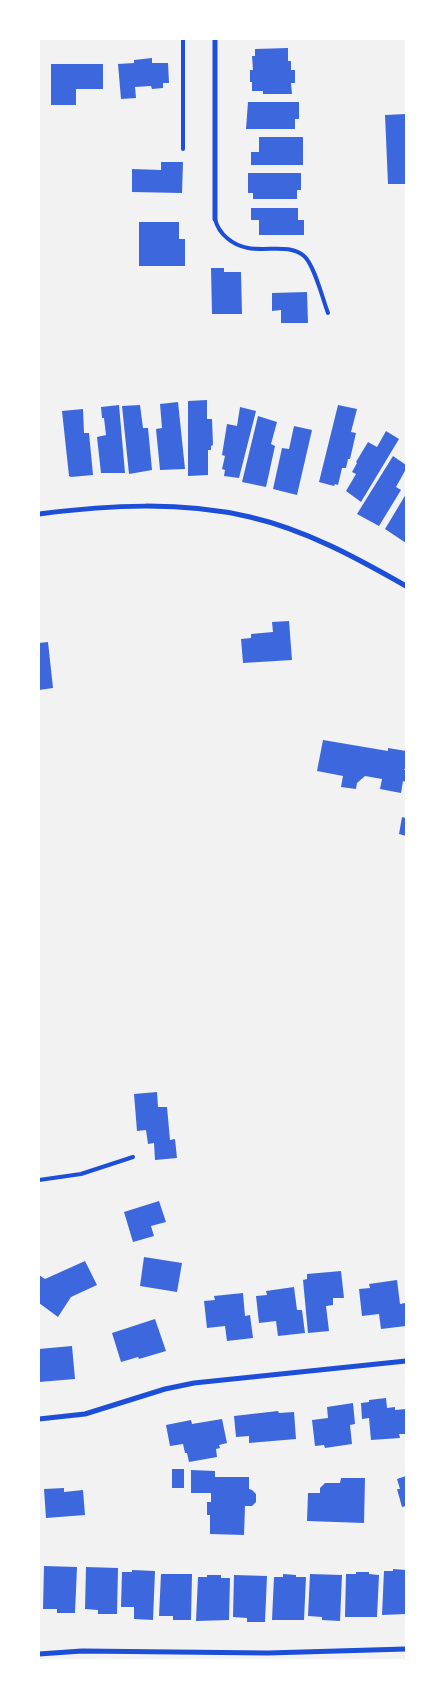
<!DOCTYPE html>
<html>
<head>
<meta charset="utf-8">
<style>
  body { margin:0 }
  #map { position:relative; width:445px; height:1699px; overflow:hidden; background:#f2f2f2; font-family:"Archivo Narrow",sans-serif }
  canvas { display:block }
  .frame { position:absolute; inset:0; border:40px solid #fff; pointer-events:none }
</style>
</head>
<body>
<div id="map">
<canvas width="445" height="1699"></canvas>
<div class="frame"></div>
</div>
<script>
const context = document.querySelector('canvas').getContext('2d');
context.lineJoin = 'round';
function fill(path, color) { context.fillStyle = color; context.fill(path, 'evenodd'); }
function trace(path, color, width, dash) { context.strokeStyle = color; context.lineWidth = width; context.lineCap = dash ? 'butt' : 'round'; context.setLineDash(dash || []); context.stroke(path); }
fill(new Path2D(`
  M 288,48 L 288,61 L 291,61 L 291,70 L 295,70 L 295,83 L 291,83 L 292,94 L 263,94 L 263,91 L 252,91 L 252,82 L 250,82 L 250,70 L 253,70 L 252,56 L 255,56 L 255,49 Z
  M 152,58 L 152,63 L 168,63 L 169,83 L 163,83 L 163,88 L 152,89 L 151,86 L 135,87 L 136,98 L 121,99 L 118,64 L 134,63 L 134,60 Z
  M 51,64 L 103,64 L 103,89 L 76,89 L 76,105 L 51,105 Z
  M 248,102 L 299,102 L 299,119 L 295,119 L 295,129 L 246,129 Z
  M 406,114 L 406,184 L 388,184 L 385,115 Z
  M 259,137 L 303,137 L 303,165 L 251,165 L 251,152 L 259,152 Z
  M 161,162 L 183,162 L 182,193 L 132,192 L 132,169 L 161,170 Z
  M 248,173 L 301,173 L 301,190 L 297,190 L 297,199 L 253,199 L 253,193 L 248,193 Z
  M 251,208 L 298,208 L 298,220 L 304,220 L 304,235 L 259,235 L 259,220 L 251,220 Z
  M 139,222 L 179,222 L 179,239 L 185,239 L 185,266 L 139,266 Z
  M 211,268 L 224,268 L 224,272 L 241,272 L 242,314 L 212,314 Z
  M 307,292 L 308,323 L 281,323 L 281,310 L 272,311 L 272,293 Z
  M 207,400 L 207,419 L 212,419 L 213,445 L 211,446 L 211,450 L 208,450 L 208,475 L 188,476 L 188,401 Z
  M 178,402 L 185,469 L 160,470 L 156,429 L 162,428 L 160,404 Z
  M 119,405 L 125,473 L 101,473 L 97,437 L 106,435 L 104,418 L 102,418 L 101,407 Z
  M 140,405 L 143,428 L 148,428 L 152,470 L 129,474 L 122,406 Z
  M 338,405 L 357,409 L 351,432 L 356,433 L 350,459 L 348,459 L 346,468 L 342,468 L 338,485 L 335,484 L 334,486 L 319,482 Z
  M 240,407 L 256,411 L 239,478 L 224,476 L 225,470 L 222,469 L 225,456 L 222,455 L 227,424 L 237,426 Z
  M 83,409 L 84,433 L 89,433 L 93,475 L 71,477 L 69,476 L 62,411 Z
  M 258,416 L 277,422 L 271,444 L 275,446 L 266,487 L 242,482 Z
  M 294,426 L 312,430 L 297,495 L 273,489 L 282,448 L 289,449 Z
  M 386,431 L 399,439 L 361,502 L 346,491 L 356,474 L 352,472 L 357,463 L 356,462 L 368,442 L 377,447 Z
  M 393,456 L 406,465 L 406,469 L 396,487 L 401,490 L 379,526 L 357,514 Z
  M 406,494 L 406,543 L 385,529 Z
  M 289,621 L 292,660 L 243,663 L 241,639 L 251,638 L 251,634 L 273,632 L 272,622 Z
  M 48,642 L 53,688 L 39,690 L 39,643 Z
  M 323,740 L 388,751 L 388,748 L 406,751 L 406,767 L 404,770 L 406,770 L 406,782 L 403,781 L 401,793 L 380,789 L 382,779 L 365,776 L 357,783 L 356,789 L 341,787 L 343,776 L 317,771 Z
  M 402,817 L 406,818 L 406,836 L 399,834 Z
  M 157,1092 L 158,1107 L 167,1107 L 170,1140 L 175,1139 L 177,1158 L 155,1160 L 154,1143 L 148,1144 L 146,1130 L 137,1131 L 134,1094 Z
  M 159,1201 L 166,1222 L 151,1226 L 154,1236 L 133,1242 L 124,1212 Z
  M 144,1257 L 182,1263 L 177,1292 L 140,1286 Z
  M 85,1261 L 97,1285 L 71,1297 L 58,1317 L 39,1303 L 39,1275 L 45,1279 Z
  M 341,1271 L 344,1298 L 333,1298 L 333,1305 L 326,1306 L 329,1331 L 308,1333 L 303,1280 L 307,1279 L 307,1274 Z
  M 397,1280 L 400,1304 L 405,1303 L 406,1326 L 381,1329 L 379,1314 L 362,1316 L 359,1289 L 370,1288 L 369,1284 Z
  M 294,1287 L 297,1310 L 302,1310 L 305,1333 L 278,1336 L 276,1321 L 259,1323 L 256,1296 L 267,1295 L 266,1291 Z
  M 243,1293 L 245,1316 L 250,1315 L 253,1338 L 227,1341 L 225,1326 L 207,1328 L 204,1301 L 215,1300 L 214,1296 Z
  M 155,1319 L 166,1351 L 139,1359 L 138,1357 L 121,1362 L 112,1333 Z
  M 72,1346 L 75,1379 L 39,1382 L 39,1349 Z
  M 386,1398 L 387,1408 L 395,1407 L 395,1410 L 406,1409 L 406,1434 L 399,1434 L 400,1438 L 371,1440 L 369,1418 L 362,1419 L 361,1403 L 369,1402 L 369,1400 Z
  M 353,1403 L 355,1424 L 350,1425 L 352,1444 L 325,1448 L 324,1445 L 315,1446 L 312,1420 L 328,1418 L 327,1407 Z
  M 278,1411 L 279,1413 L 294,1412 L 296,1439 L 249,1443 L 249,1436 L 236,1437 L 234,1416 Z
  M 222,1419 L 227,1443 L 219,1445 L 220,1448 L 216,1449 L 217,1457 L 189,1462 L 187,1453 L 185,1453 L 183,1444 L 170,1446 L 166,1425 L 191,1420 L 192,1424 Z
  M 172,1469 L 184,1469 L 184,1488 L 172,1488 Z
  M 191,1470 L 215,1471 L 215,1477 L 249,1477 L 249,1489 L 252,1490 L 256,1494 L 256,1502 L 252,1506 L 245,1506 L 244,1535 L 210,1534 L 210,1515 L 207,1515 L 207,1502 L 211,1502 L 211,1493 L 191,1493 Z
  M 406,1476 L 406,1506 L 402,1507 L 397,1489 L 400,1489 L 397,1479 Z
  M 341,1478 L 365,1478 L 364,1523 L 307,1521 L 308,1493 L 320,1493 L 320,1488 L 325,1483 L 340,1483 Z
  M 64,1488 L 64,1492 L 83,1490 L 85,1515 L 46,1518 L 44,1489 Z
  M 44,1566 L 77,1567 L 75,1613 L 57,1613 L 57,1609 L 43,1609 Z
  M 86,1567 L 118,1568 L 117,1614 L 98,1614 L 98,1610 L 85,1609 Z
  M 393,1569 L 406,1570 L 406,1614 L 382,1615 L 384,1571 L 393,1571 Z
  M 132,1570 L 155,1571 L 153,1620 L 134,1619 L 134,1607 L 121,1607 L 122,1572 L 132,1572 Z
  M 356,1572 L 369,1572 L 369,1574 L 379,1575 L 377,1617 L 345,1617 L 346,1574 L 356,1574 Z
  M 161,1574 L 192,1574 L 191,1620 L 173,1620 L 173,1616 L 159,1616 Z
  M 283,1574 L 296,1575 L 296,1577 L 306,1577 L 304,1620 L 272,1620 L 274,1577 L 283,1577 Z
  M 310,1574 L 342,1575 L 340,1621 L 322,1620 L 322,1617 L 308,1616 Z
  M 207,1575 L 221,1575 L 221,1578 L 230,1578 L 229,1620 L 196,1621 L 198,1577 L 207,1577 Z
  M 234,1575 L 267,1576 L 265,1622 L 247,1622 L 247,1618 L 233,1617 Z`), '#3d67dc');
trace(new Path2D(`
  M 183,39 L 183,149
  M 215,219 C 217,227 221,233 227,238 C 252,260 284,239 304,256 C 314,264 323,300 328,313
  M 39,1180 L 81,1174 L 133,1157`), '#1d4ed8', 4);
trace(new Path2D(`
  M 215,39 L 215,219
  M 39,514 C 109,505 181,501 250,517 C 306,530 357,558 406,586
  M 39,1419 L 85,1414 L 165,1389 L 194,1383 L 406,1361
  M 39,1654 L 82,1651 L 268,1653 L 406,1649`), '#1d4ed8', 5);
</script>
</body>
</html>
